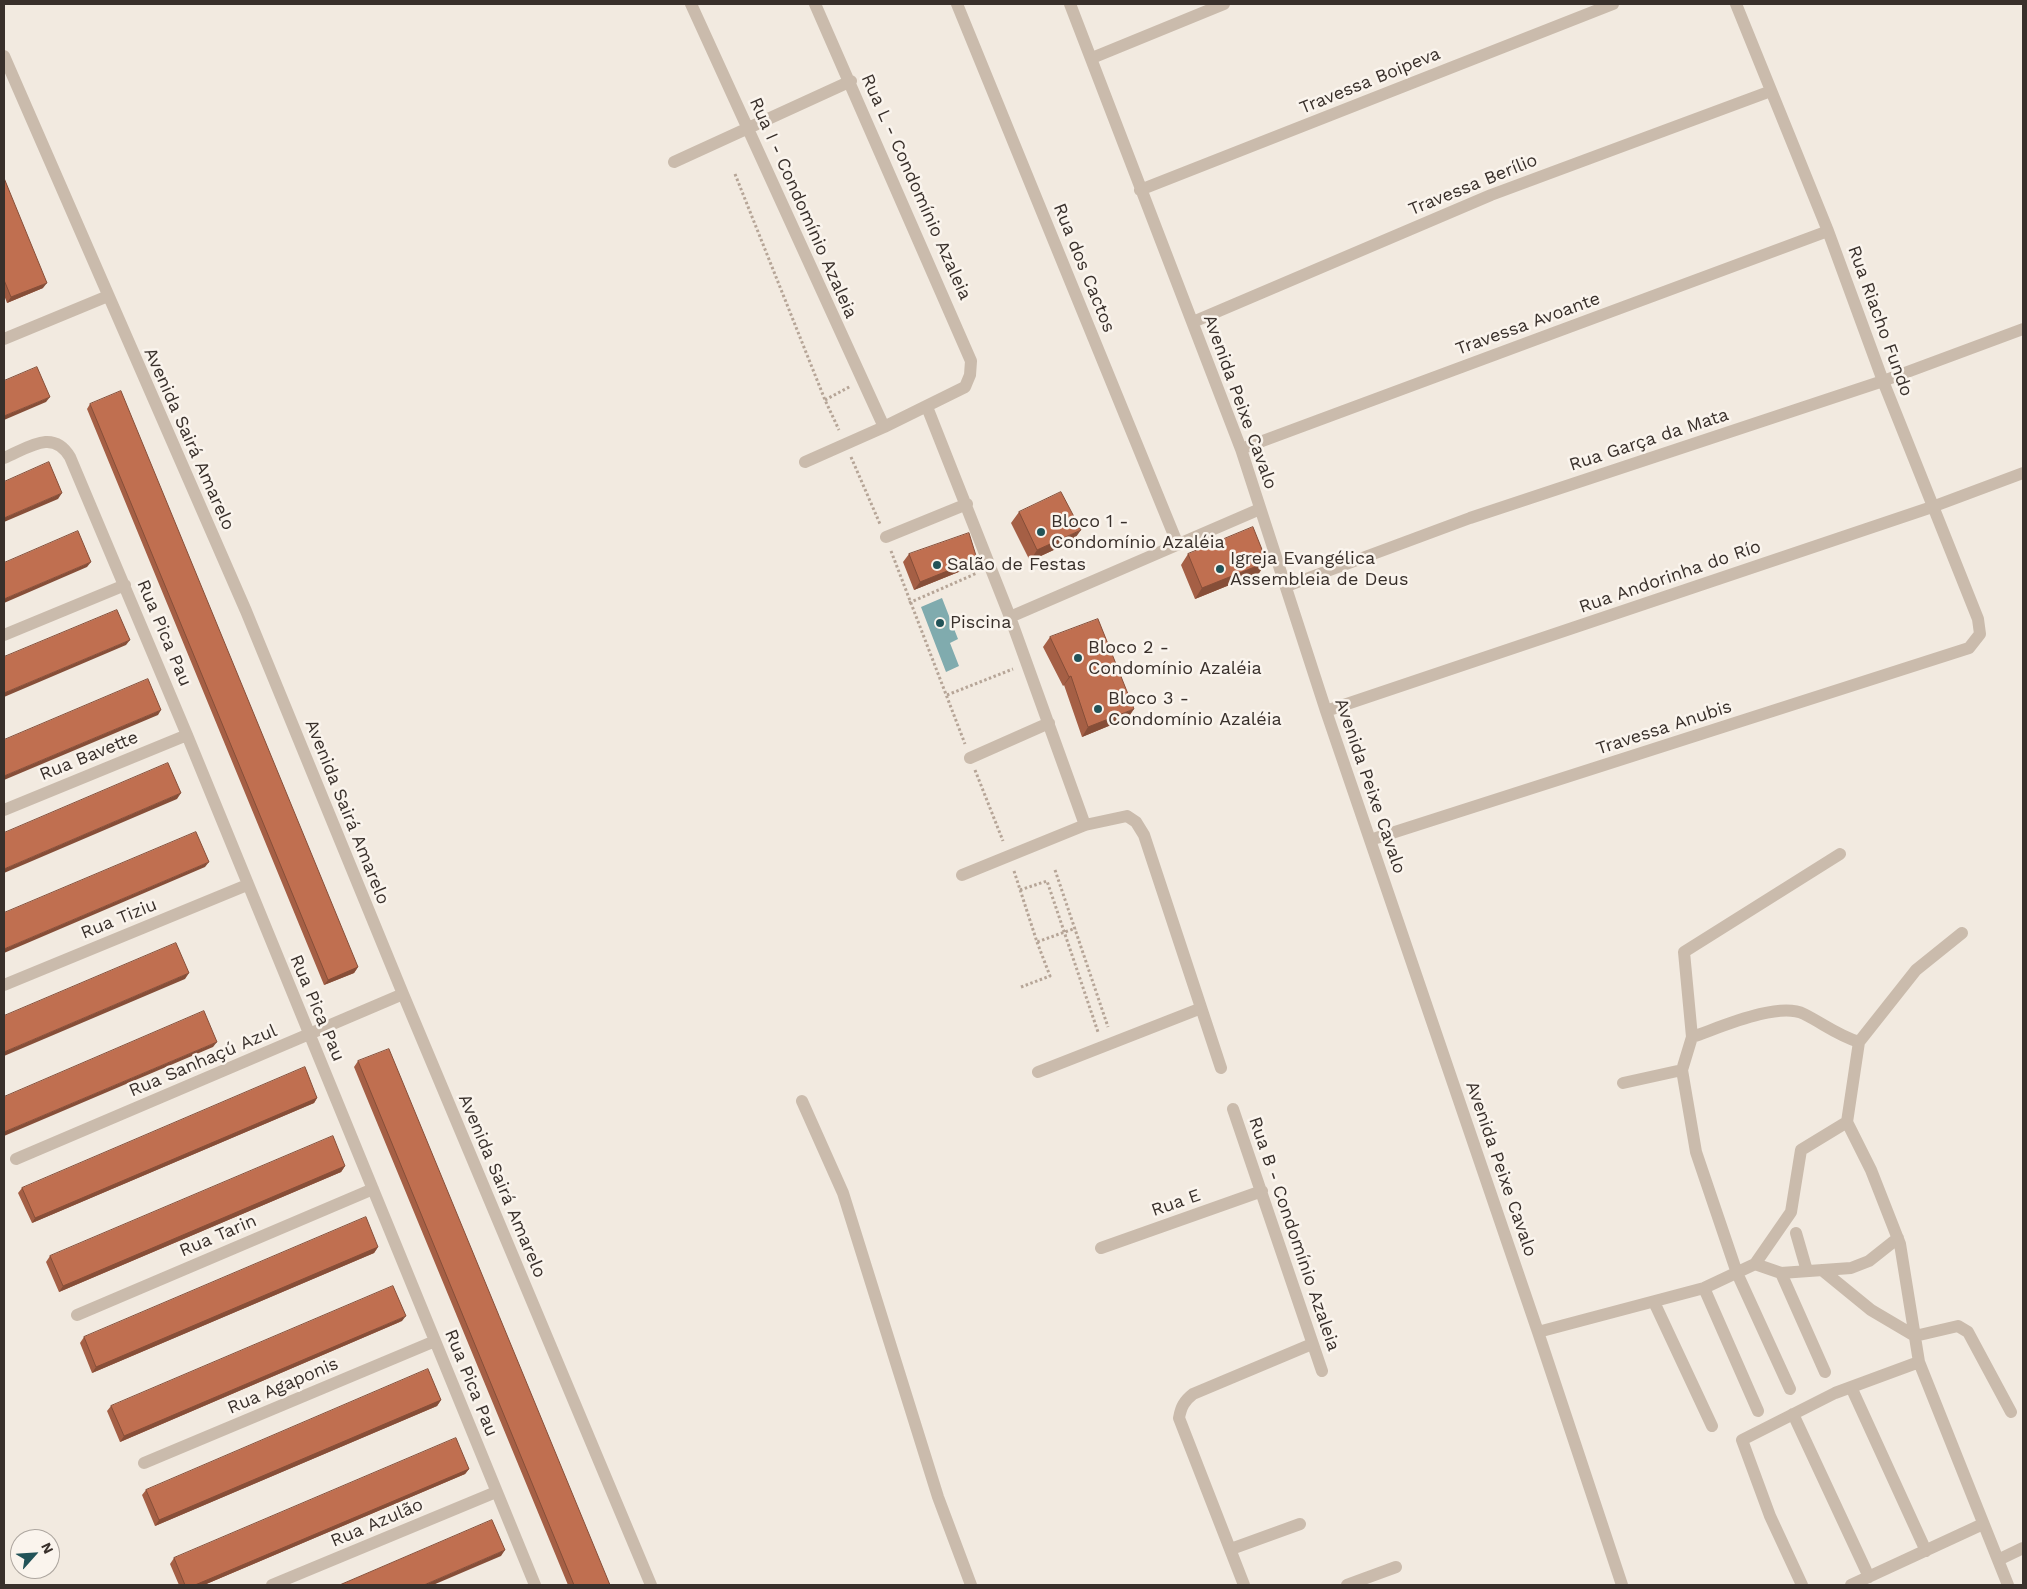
<!DOCTYPE html>
<html>
<head>
<meta charset="utf-8">
<style>
  body { margin:0 }
  #map { position:relative; width:2027px; height:1589px; overflow:hidden; background:#f2eae0; font-family:"Work Sans",sans-serif }
  canvas { display:block }
  .frame { position:absolute; inset:0; border:5px solid #39302b; pointer-events:none }
  .north { position:absolute; left:10px; top:1529px; width:50px; height:50px; box-sizing:border-box; background:#faf4ed; border:1px solid #ada69f; border-radius:50%; rotate:64deg; font-size:14px; font-weight:700; line-height:20px; text-align:center; color:#39302b }
  .north::after { content:''; display:block; margin:auto; width:18px; height:22px; background:#225358; clip-path:polygon(50% 0,100% 100%,50% 72%,0 100%) }
</style>
</head>
<body>
<div id="map">
<canvas width="2027" height="1589"></canvas>
<div class="frame"></div>
<div class="north">N</div>
</div>
<script>
const context = document.querySelector('canvas').getContext('2d');
context.lineJoin = 'round';
function fill(path, color) { context.fillStyle = color; context.fill(path, 'evenodd'); }
function trace(path, color, width, dash) { context.strokeStyle = color; context.lineWidth = width; context.lineCap = dash ? 'butt' : 'round'; context.setLineDash(dash || []); context.stroke(path); }
function drawText(font, color, halo, rows, align = 'center') {
  context.font = font + ' "Work Sans",sans-serif'; context.lineWidth = 5; context.setLineDash([]); context.textBaseline = 'middle'; context.strokeStyle = halo; context.fillStyle = color; for (const [text, x, y, turn = 0] of rows) {
    context.save(); context.translate(x, y); context.rotate((+turn || 0) * Math.PI / 180); context.textAlign = isNaN(turn) ? turn : align; if (halo) context.strokeText(text, 0, 0); context.fillText(text, 0, 0); context.restore();
  }
}
fill(new Path2D(`
  M 942,598 L 958,639 L 950,643 L 959,666 L 946,672 L 921,607 Z`), '#80abae');
trace(new Path2D(`
  M 735,174 L 825,400 L 839,430
  M 825,400 L 851,386
  M 851,457 L 880,524
  M 891,551 L 965,744
  M 909,603 L 977,573
  M 947,695 L 1013,669
  M 975,770 L 1003,841
  M 1055,870 L 1108,1027
  M 1014,871 L 1037,942 L 1076,928
  M 1020,890 L 1047,881 L 1098,1032
  M 1021,987 L 1050,976 L 1037,942`), '#b6a597', 3, [2.5, 2.5]);
trace(new Path2D(`
  M 691,4 L 884,427
  M 957,4 L 1178,545
  M 1070,4 L 1241,449 L 1326,711 L 1538,1332 L 1622,1585
  M 4,56 L 246,611 L 403,994 L 651,1585
  M 1092,58 L 1224,4
  M 674,162 L 851,81
  M 1140,190 L 1613,4
  M 1193,322 L 1491,195 L 1771,91
  M 4,339 L 108,296
  M 927,407 L 1010,617 L 1085,825
  M 1241,449 L 1828,231
  M 4,458 C 28,448 53,428 70,457 L 187,735 L 535,1585
  M 805,462 L 884,427 L 965,387 L 970,375 L 971,361 L 815,4
  M 886,537 L 967,504
  M 1287,586 L 1470,518 L 1883,381 L 2023,329
  M 1010,617 L 1260,509
  M 4,635 L 125,585
  M 1326,711 L 1932,507 L 2023,473
  M 970,758 L 1049,723
  M 4,810 L 187,735
  M 1370,840 L 1969,648 L 1980,634 L 1978,619 L 1883,381 L 1828,231 L 1736,4
  M 962,875 L 1085,825 L 1127,816 L 1136,822 L 1144,835 L 1221,1068
  M 1962,933 L 1916,970 L 1859,1042 L 1847,1122 L 1871,1170 L 1900,1244 L 1919,1362 L 2008,1585
  M 4,985 L 247,885
  M 1692,1037 C 1719,1028 1778,1001 1804,1014 C 1824,1024 1837,1035 1859,1042
  M 1038,1072 L 1199,1009
  M 1623,1083 L 1682,1070
  M 802,1101 L 843,1193 L 938,1497 L 971,1585
  M 1233,1109 L 1322,1371
  M 16,1159 L 403,994
  M 1796,1233 L 1807,1271
  M 1101,1248 L 1262,1191
  M 1755,1264 L 1781,1273 L 1825,1372
  M 1822,1270 L 1871,1310 L 1915,1336 L 1958,1326 L 1968,1332 L 2011,1412
  M 1781,1273 L 1851,1268 L 1869,1261 L 1898,1238
  M 1704,1288 L 1758,1411
  M 1654,1302 L 1712,1426
  M 77,1315 L 373,1189
  M 1538,1332 L 1704,1288 L 1755,1264 L 1791,1212 L 1801,1150 L 1847,1122
  M 1851,1387 L 1926,1551
  M 1790,1389 L 1737,1273 L 1696,1152 L 1682,1070 L 1692,1037 L 1684,952 L 1840,854
  M 1793,1414 L 1869,1577
  M 144,1463 L 435,1341
  M 1231,1549 L 1300,1524
  M 1998,1560 L 2023,1548
  M 272,1585 L 496,1492
  M 1244,1585 L 1179,1418 C 1181,1407 1184,1401 1193,1394 L 1312,1344
  M 1347,1585 L 1396,1567
  M 1802,1585 L 1770,1516 L 1742,1440 L 1835,1393 L 1919,1362
  M 1851,1585 L 1983,1524`), '#cabbac', 12);
fill(new Path2D(`
  M 4,178 L 43,288 L 7,303 L 4,295 Z
  M 90,404 L 358,967 L 354,973 L 324,985 L 87,409 Z
  M 1019,512 L 1073,541 L 1030,561 L 1011,523 Z
  M 909,554 L 977,559 L 971,567 L 914,590 L 903,562 Z
  M 1188,554 L 1267,562 L 1259,573 L 1195,599 L 1181,565 Z
  M 1050,637 L 1128,718 L 1082,737 L 1064,685 L 1063,686 L 1043,647 Z
  M 358,1061 L 610,1585 L 568,1585 L 354,1067 Z
  M 317,1098 L 314,1103 L 32,1223 L 18,1193 L 22,1188 Z
  M 345,1166 L 341,1172 L 59,1292 L 46,1262 L 50,1256 Z
  M 378,1247 L 374,1253 L 92,1373 L 80,1343 L 84,1337 Z
  M 402,1321 L 120,1442 L 107,1411 L 111,1406 Z
  M 441,1400 L 437,1406 L 155,1526 L 142,1495 L 146,1490 Z
  M 469,1469 L 465,1474 L 204,1585 L 179,1585 L 170,1564 L 174,1558 Z`), '#a55f45');
fill(new Path2D(`
  M 47,283 L 43,288 L 7,303 L 11,297 Z
  M 50,397 L 46,402 L 4,420 L 4,416 Z
  M 62,493 L 58,499 L 4,522 L 4,518 Z
  M 1081,530 L 1073,541 L 1030,561 L 1037,550 Z
  M 977,559 L 971,567 L 914,590 L 920,582 Z
  M 91,562 L 87,567 L 4,603 L 4,599 Z
  M 1267,562 L 1259,573 L 1195,599 L 1202,588 Z
  M 130,640 L 126,645 L 4,697 L 4,693 Z
  M 1071,676 L 1064,685 L 1063,686 L 1069,677 Z
  M 1134,709 L 1128,718 L 1082,737 L 1088,727 Z
  M 161,710 L 158,715 L 4,780 L 4,776 Z
  M 181,793 L 177,799 L 4,873 L 4,869 Z
  M 209,862 L 205,867 L 4,953 L 4,949 Z
  M 358,967 L 354,973 L 324,985 L 328,980 Z
  M 189,973 L 185,979 L 4,1056 L 4,1052 Z
  M 217,1042 L 213,1047 L 4,1136 L 4,1132 Z
  M 317,1098 L 314,1103 L 32,1223 L 35,1218 Z
  M 345,1166 L 341,1172 L 59,1292 L 63,1286 Z
  M 378,1247 L 374,1253 L 92,1373 L 96,1367 Z
  M 406,1316 L 402,1321 L 120,1442 L 124,1436 Z
  M 441,1400 L 437,1406 L 155,1526 L 159,1520 Z
  M 469,1469 L 465,1474 L 204,1585 L 195,1585 Z
  M 505,1550 L 501,1556 L 433,1585 L 424,1585 Z`), '#864e38');
const building = new Path2D(`
  M 4,178 L 47,283 L 11,297 L 4,280 Z
  M 37,367 L 50,397 L 4,416 L 4,381 Z
  M 121,391 L 358,967 L 328,980 L 90,404 Z
  M 49,462 L 62,493 L 4,518 L 4,482 Z
  M 1061,492 L 1081,530 L 1037,550 L 1019,512 Z
  M 1253,527 L 1267,562 L 1202,588 L 1188,554 Z
  M 78,531 L 91,562 L 4,599 L 4,563 Z
  M 969,533 L 977,559 L 920,582 L 909,554 Z
  M 117,610 L 130,640 L 4,693 L 4,657 Z
  M 1098,619 L 1134,709 L 1088,727 L 1071,676 L 1069,677 L 1050,637 Z
  M 148,679 L 161,710 L 4,776 L 4,740 Z
  M 168,763 L 181,793 L 4,869 L 4,833 Z
  M 196,832 L 209,862 L 4,949 L 4,913 Z
  M 176,943 L 189,973 L 4,1052 L 4,1016 Z
  M 204,1011 L 217,1042 L 4,1132 L 4,1097 Z
  M 389,1049 L 610,1585 L 574,1585 L 358,1061 Z
  M 305,1067 L 317,1098 L 35,1218 L 22,1188 Z
  M 333,1136 L 345,1166 L 63,1286 L 50,1256 Z
  M 366,1217 L 378,1247 L 96,1367 L 84,1337 Z
  M 393,1286 L 406,1316 L 124,1436 L 111,1406 Z
  M 428,1369 L 441,1400 L 159,1520 L 146,1490 Z
  M 456,1438 L 469,1469 L 195,1585 L 185,1585 L 174,1558 Z
  M 492,1520 L 505,1550 L 424,1585 L 340,1585 Z`);
fill(building, '#c06f50');
trace(building, '#864e38', 1);
for (const [x, y, r, color] of [
  [1041,532,5,"#225358"],
  [937,565,5,"#225358"],
  [1220,569,5,"#225358"],
  [940,623,5,"#225358"],
  [1078,658,5,"#225358"],
  [1098,709,5,"#225358"]
]) { const dot = new Path2D(); dot.arc(x, y, r, 0, 2 * Math.PI); context.fillStyle = color; context.fill(dot); trace(dot, '#faf4ed', 2); }
drawText('18px', '#39302b', '#faf4ed', [
  ["Travessa Boipeva",1370,81,-22],
  ["Travessa Berílio",1473,185,-22],
  ["Rua L - Condomínio Azaleia",916,187,66],
  ["Rua I - Condomínio Azaleia",803,208,66],
  ["Rua dos Cactos",1084,268,68],
  ["Rua Riacho Fundo",1880,321,70],
  ["Travessa Avoante",1528,324,-20],
  ["Avenida Peixe Cavalo",1240,402,70],
  ["Avenida Sairá Amarelo",189,439,66],
  ["Rua Garça da Mata",1649,440,-18],
  ["Rua Andorinha do Río",1670,577,-19],
  ["Rua Pica Pau",164,633,67],
  ["Travessa Anubis",1664,728,-18],
  ["Rua Bavette",89,756,-22],
  ["Avenida Peixe Cavalo",1370,786,71],
  ["Avenida Sairá Amarelo",347,812,68],
  ["Rua Tiziu",119,919,-22],
  ["Rua Pica Pau",317,1008,67],
  ["Rua Sanhaçú Azul",203,1061,-23],
  ["Avenida Peixe Cavalo",1501,1169,71],
  ["Avenida Sairá Amarelo",502,1186,67],
  ["Rua E",1176,1203,-19],
  ["Rua B - Condomínio Azaleia",1294,1234,71],
  ["Rua Tarin",218,1236,-23],
  ["Rua Pica Pau",471,1383,68],
  ["Rua Agaponis",283,1386,-23],
  ["Rua Azulão",377,1523,-23]
]);
drawText('18px', '#39302b', '#faf4ed', [
  ["Bloco 1 -",1051,522],
  ["Condomínio Azaléia",1051,543],
  ["Igreja Evangélica",1230,559],
  ["Assembleia de Deus",1230,580],
  ["Salão de Festas",947,565],
  ["Piscina",950,623],
  ["Bloco 2 -",1088,648],
  ["Condomínio Azaléia",1088,669],
  ["Bloco 3 -",1108,699],
  ["Condomínio Azaléia",1108,720]
], 'left');
</script>
</body>
</html>
